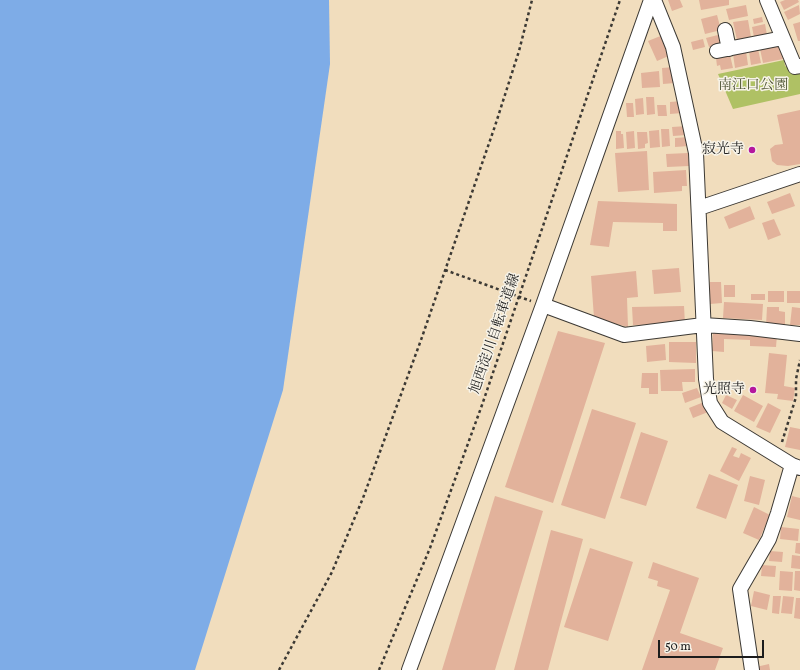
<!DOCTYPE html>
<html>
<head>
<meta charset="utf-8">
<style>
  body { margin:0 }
  #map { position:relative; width:800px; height:670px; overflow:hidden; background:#f1ddbd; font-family:Vollkorn,serif }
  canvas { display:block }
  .scale { position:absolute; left:658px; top:640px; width:106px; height:18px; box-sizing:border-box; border:2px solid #1c1c1c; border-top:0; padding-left:5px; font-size:12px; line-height:14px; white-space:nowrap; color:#1c1c1c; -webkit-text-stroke:3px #f7f3e8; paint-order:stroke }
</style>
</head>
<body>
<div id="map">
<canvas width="800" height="670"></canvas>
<div class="scale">50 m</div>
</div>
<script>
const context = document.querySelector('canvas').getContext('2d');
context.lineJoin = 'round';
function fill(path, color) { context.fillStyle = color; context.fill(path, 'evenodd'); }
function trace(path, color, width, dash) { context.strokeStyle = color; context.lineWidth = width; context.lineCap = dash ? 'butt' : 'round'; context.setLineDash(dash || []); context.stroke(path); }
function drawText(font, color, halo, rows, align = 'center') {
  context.font = font + ' Vollkorn,"Noto Serif JP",serif'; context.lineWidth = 3; context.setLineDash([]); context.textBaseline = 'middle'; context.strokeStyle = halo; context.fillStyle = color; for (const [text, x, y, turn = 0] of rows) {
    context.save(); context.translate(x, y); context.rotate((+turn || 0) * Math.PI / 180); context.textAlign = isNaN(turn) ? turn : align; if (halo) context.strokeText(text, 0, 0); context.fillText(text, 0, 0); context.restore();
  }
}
fill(new Path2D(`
  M 784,60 L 785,66 L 792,70 L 800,73 L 800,94 L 733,109 L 718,74 Z`), '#afc164');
fill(new Path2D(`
  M 0,0 L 329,0 L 330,64 L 283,390 L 195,670 L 0,670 Z`), '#7eace7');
fill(new Path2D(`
  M 668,0 L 680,0 L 683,7 L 672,11 Z
  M 699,0 L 729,0 L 729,5 L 701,10 Z
  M 785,0 L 798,0 L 799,2 L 784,10 L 780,2 Z
  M 746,5 L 748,16 L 729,20 L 726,9 Z
  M 799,5 L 800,14 L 788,20 L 784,12 Z
  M 717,15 L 721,30 L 705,34 L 701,19 Z
  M 762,17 L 763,22 L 754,24 L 753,19 Z
  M 748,20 L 751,37 L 737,40 L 733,22 Z
  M 800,22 L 800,41 L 798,41 L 793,24 Z
  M 765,24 L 767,35 L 754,37 L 752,27 Z
  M 722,34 L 724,43 L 709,47 L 706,38 Z
  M 663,35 L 671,55 L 657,61 L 648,41 Z
  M 703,39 L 705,47 L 693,50 L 691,42 Z
  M 781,45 L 783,59 L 763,63 L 760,49 Z
  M 758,49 L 761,63 L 751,65 L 749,51 Z
  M 746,51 L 748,65 L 735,68 L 733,54 Z
  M 730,55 L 733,68 L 721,70 L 720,65 L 717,66 L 716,58 Z
  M 674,67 L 675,83 L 663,84 L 662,68 Z
  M 659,71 L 660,87 L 642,88 L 641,73 Z
  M 646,97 L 654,97 L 655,114 L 647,115 Z
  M 643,98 L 644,114 L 636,115 L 635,99 Z
  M 682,101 L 682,113 L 670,114 L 670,102 Z
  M 626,103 L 633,103 L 634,117 L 627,117 Z
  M 657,105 L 666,105 L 667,116 L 658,116 Z
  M 800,110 L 800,164 L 788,166 L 777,165 L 772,161 L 770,149 L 775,145 L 783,144 L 777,115 Z
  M 687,126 L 687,135 L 673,136 L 672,127 Z
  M 661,129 L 669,129 L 670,146 L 662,147 Z
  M 659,130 L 660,147 L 650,148 L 649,131 Z
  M 616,131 L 621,131 L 621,134 L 623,134 L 624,148 L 616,149 Z
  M 634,131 L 635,148 L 627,149 L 626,132 Z
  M 637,132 L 647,132 L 648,143 L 645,144 L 645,148 L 638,149 Z
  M 689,137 L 689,146 L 675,147 L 675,138 Z
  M 647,151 L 649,190 L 618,192 L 615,153 Z
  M 688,153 L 689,166 L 667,167 L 666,154 Z
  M 686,170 L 687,186 L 682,186 L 682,191 L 654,193 L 653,172 Z
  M 790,193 L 795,206 L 772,214 L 767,202 Z
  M 598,201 L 677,204 L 677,231 L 663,231 L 663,223 L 613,222 L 609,247 L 590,245 Z
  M 750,206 L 755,219 L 729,229 L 724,217 Z
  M 774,219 L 781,235 L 768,240 L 762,223 Z
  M 679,268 L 681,292 L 654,294 L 652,270 Z
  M 636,271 L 638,297 L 627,298 L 628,327 L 594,318 L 591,276 Z
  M 710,282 L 721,282 L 722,303 L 710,304 Z
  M 724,285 L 735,285 L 735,297 L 724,297 Z
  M 768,291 L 784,291 L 784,302 L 768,302 Z
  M 787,291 L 800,291 L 800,303 L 787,303 Z
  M 751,294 L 765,294 L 765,300 L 751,300 Z
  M 724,302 L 763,304 L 762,320 L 723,318 Z
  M 684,306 L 685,324 L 633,325 L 632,307 Z
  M 767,307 L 779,307 L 779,311 L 785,312 L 785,326 L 766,326 Z
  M 792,307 L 800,308 L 800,325 L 790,325 Z
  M 558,331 L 605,343 L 553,503 L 505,487 Z
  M 713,333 L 777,335 L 776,347 L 750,346 L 750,340 L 724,339 L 724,352 L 712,351 Z
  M 669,342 L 696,342 L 696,363 L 669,362 Z
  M 665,344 L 666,360 L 647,362 L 646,346 Z
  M 769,353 L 787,355 L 784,386 L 795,388 L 793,401 L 777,399 L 778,394 L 765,393 Z
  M 695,369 L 695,382 L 682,382 L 683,391 L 661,391 L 660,370 Z
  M 642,373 L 658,373 L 658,394 L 649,394 L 649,388 L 641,388 Z
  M 697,388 L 701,397 L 685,403 L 682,393 Z
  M 726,395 L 737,400 L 732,409 L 722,403 Z
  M 743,395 L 763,406 L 754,422 L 734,411 Z
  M 704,402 L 708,412 L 693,418 L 689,408 Z
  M 768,403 L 781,410 L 770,433 L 756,427 Z
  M 592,409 L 636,423 L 605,519 L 561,505 Z
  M 790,427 L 800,429 L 800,450 L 785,447 Z
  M 641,432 L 668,441 L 646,506 L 620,498 Z
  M 732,447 L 737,449 L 733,456 L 739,458 L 741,453 L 751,458 L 739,481 L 720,471 Z
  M 709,474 L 738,485 L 726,519 L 696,508 Z
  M 750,476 L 765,480 L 759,505 L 744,501 Z
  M 495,496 L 543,511 L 495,670 L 442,670 Z
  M 792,496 L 800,498 L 800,520 L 787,517 Z
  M 754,507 L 770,515 L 759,540 L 743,533 Z
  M 781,527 L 799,529 L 798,541 L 780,539 Z
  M 551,530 L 583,539 L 548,670 L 514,670 Z
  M 796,543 L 800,543 L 800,554 L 795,553 Z
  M 590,548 L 633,562 L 608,641 L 564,627 Z
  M 770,551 L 783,552 L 782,562 L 769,561 Z
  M 792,555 L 800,556 L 800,569 L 791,568 Z
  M 653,562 L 699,578 L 680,633 L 723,648 L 715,670 L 642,670 L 670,590 L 657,586 L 658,581 L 648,578 Z
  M 762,565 L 776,566 L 775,577 L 761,576 Z
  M 780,571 L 793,572 L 792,591 L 779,590 Z
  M 795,571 L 800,571 L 800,591 L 794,590 Z
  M 754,591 L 770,595 L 767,610 L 751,606 Z
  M 773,596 L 781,596 L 779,614 L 772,613 Z
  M 783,596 L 794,597 L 792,614 L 781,613 Z
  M 796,598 L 800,598 L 800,619 L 794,618 Z
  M 769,664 L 770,670 L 757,670 L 756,667 Z`), '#e2b29b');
const minor = new Path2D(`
  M 654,0 L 673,47 L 696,153 L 706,379 L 710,403 L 722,422 L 792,465 L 800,468
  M 767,0 L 795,67 L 800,66
  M 725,30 L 729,49
  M 717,51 L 783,38
  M 699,208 L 800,174
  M 543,305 L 624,335 L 703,325 L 750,328 L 800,334
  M 409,670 L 543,305 L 651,0
  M 752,670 L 740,589 L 769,539 L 778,513 L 792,465`);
trace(minor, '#3c3934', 16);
trace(new Path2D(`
  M 445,270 L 531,301
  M 782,442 L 796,397 L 796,379 L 800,360
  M 279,670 L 332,572 L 363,498 L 421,340 L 495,126 L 519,51 L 532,0
  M 379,670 L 430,548 L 482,405 L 620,0`), '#3c3934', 2.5, [3, 3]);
trace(minor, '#fff', 14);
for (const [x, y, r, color] of [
  [752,150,4,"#b5179e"],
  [753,390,4,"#b5179e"]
]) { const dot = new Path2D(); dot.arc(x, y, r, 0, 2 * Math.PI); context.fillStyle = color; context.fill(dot); trace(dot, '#f7f3e8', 1.5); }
drawText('14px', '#4f5635', '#f7f3e8', [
  ["南江口公園",753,86]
]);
drawText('14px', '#1c1c1c', '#f7f3e8', [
  ["寂光寺",744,150],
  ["光照寺",745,390]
], 'right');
drawText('14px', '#1c1c1c', '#f7f3e8', [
  ["旭西淀川自転車道線",496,334,-71]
]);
</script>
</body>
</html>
